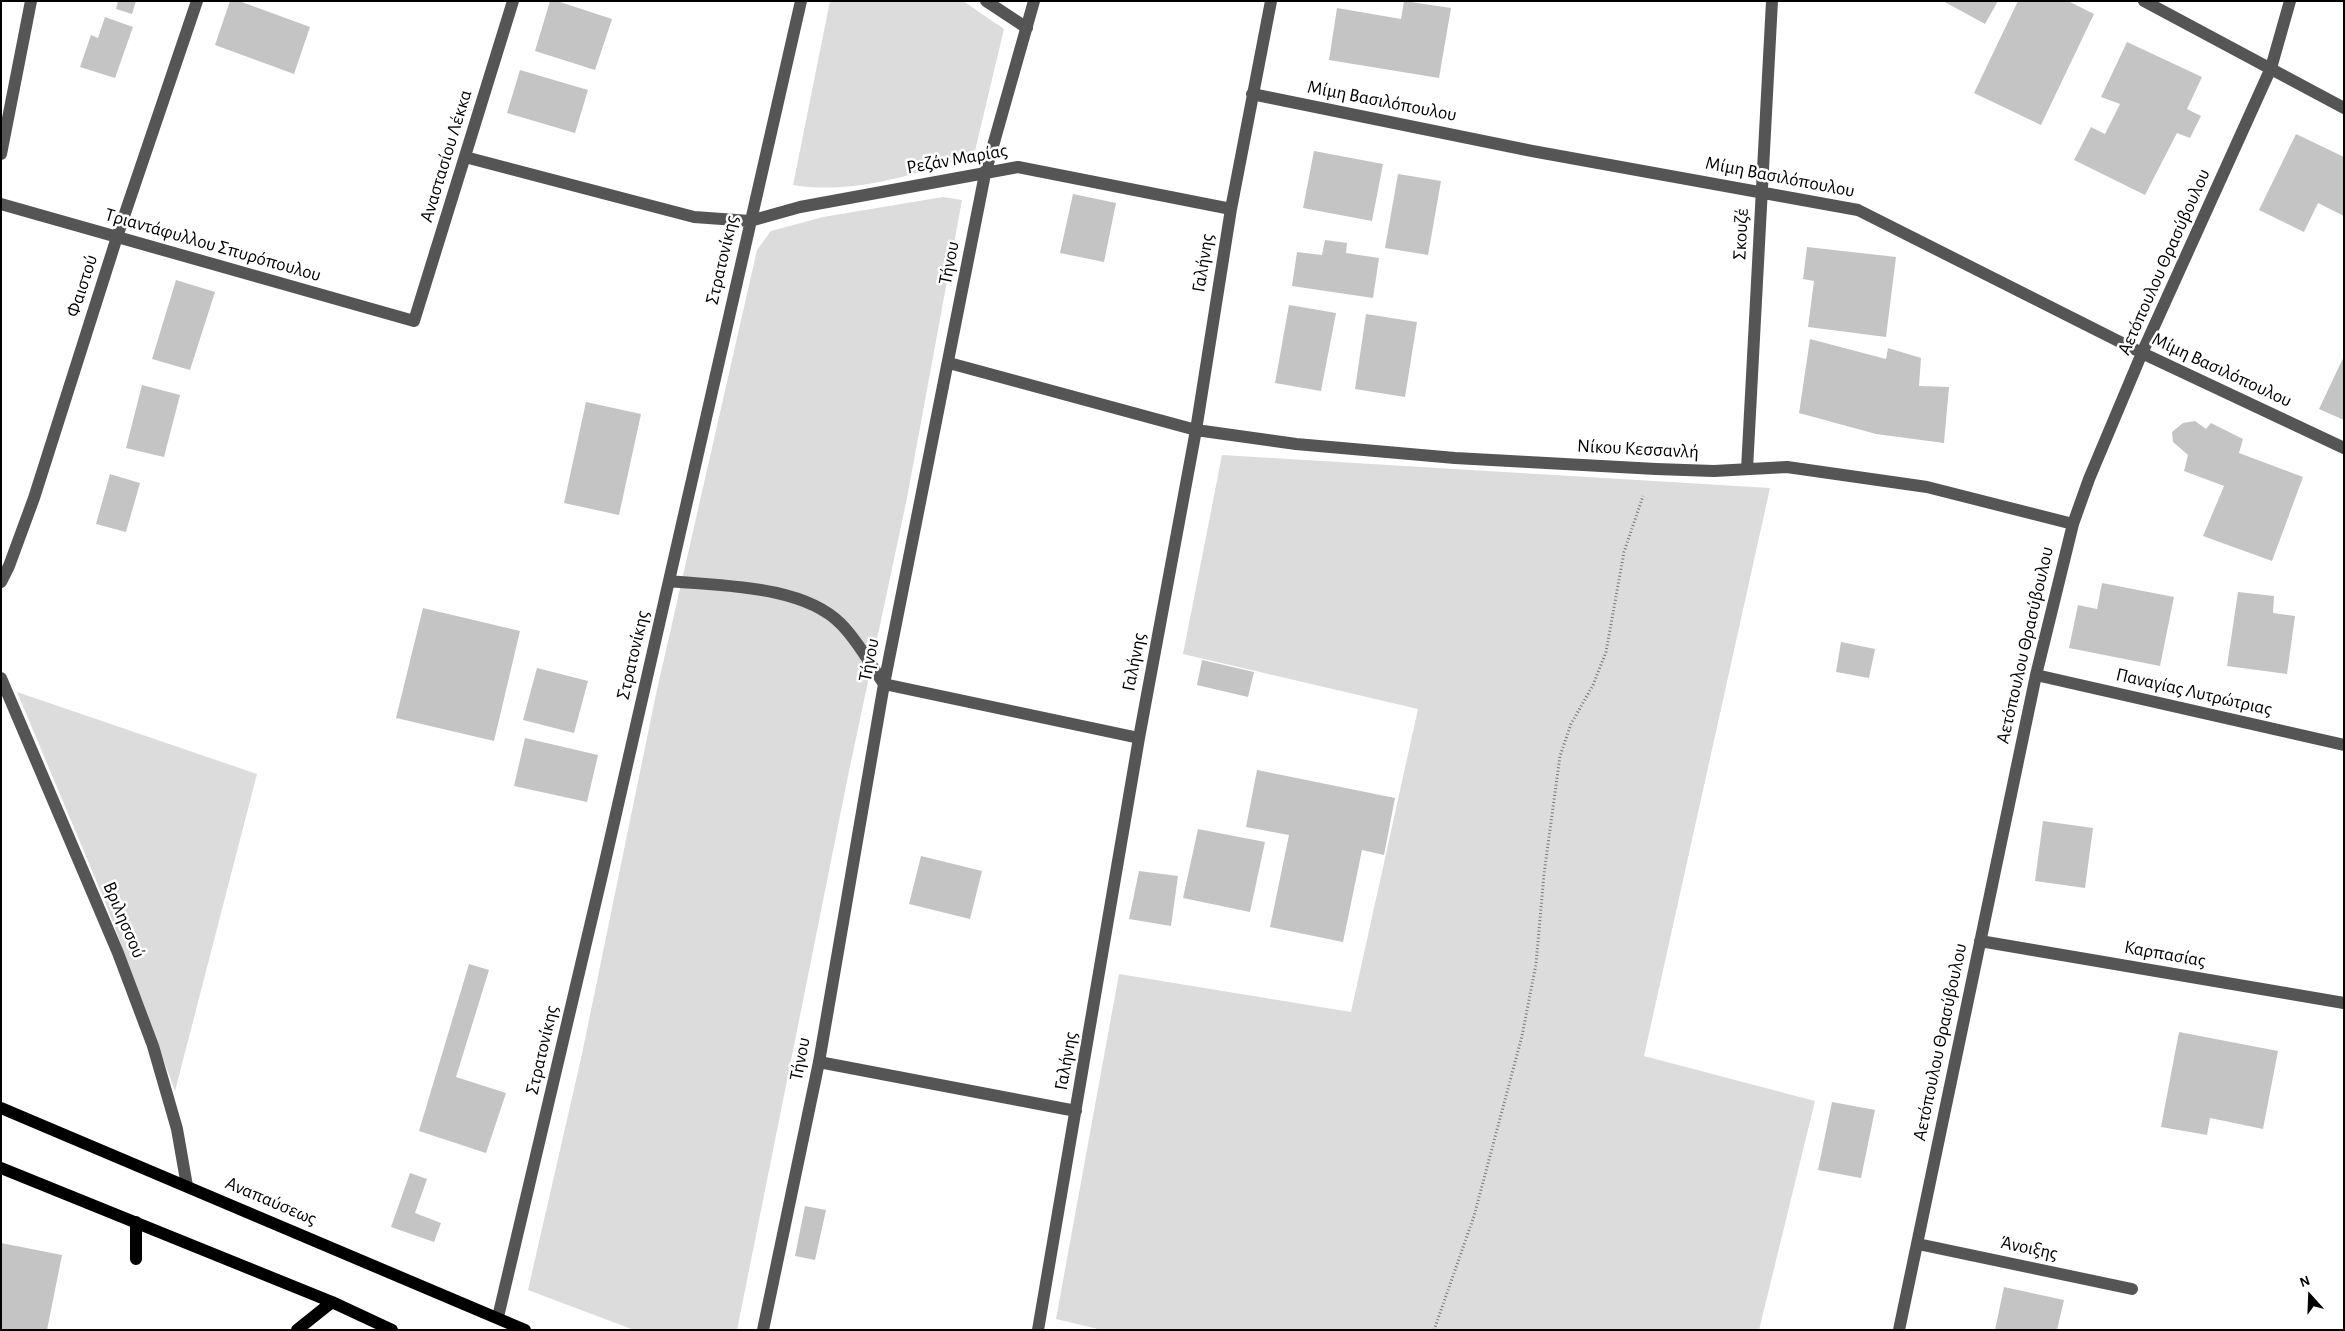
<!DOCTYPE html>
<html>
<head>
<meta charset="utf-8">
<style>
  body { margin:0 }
  #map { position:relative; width:2345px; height:1331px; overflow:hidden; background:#fff; font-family:"Alegreya Sans",sans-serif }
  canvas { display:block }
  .frame { position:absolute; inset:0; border:2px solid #000; pointer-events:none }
  .north { position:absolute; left:2285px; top:1271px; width:50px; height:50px; -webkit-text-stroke:4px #fff; paint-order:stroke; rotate:340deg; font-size:14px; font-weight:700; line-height:20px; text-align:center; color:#000 }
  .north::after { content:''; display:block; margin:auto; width:18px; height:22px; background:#000; clip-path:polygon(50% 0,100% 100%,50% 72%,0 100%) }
</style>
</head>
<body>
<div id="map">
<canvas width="2345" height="1331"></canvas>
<div class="frame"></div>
<div class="north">N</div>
</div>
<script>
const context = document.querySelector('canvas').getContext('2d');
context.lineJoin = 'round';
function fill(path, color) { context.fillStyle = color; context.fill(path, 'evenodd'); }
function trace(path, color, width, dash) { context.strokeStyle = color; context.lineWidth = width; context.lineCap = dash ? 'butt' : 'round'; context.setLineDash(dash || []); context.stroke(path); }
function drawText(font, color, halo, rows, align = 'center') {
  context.font = font + ' "Alegreya Sans",sans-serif'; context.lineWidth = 5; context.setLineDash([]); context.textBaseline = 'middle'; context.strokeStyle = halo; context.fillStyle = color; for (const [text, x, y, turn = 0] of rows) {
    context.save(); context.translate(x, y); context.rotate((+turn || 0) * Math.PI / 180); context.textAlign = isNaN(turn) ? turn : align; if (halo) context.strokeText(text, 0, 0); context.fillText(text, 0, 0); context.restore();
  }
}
fill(new Path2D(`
  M 830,1 L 963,1 L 1004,29 L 974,155 C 916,174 854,195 793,185 Z
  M 943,197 L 962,200 L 907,498 L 849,771 L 737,1330 L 634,1330 L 528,1290 L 582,1054 L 656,694 L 757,250 L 771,231 L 823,217 Z
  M 1222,455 L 1770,488 L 1644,1056 L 1815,1101 L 1759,1330 L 1102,1330 L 1056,1319 L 1119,974 L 1351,1012 L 1418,709 L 1183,654 Z
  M 17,692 L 257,774 L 175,1091 L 106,904 Z`), '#dcdcdc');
fill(new Path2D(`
  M 118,1 L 136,1 L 132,14 L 116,9 Z
  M 230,1 L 239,1 L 310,27 L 294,74 L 215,45 Z
  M 550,1 L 557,1 L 612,19 L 595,70 L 535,51 Z
  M 1404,1 L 1451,8 L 1439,78 L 1329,60 L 1337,8 L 1401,19 Z
  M 1943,1 L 1998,1 L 1985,24 Z
  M 2018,1 L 2068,1 L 2094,14 L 2041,125 L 1974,93 Z
  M 105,17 L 133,27 L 115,78 L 80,67 L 91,35 L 98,38 Z
  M 2127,42 L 2202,77 L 2187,109 L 2201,116 L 2190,138 L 2177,133 L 2145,195 L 2074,160 L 2091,127 L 2105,134 L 2120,104 L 2101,97 Z
  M 520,70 L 588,90 L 575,133 L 507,113 Z
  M 2296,134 L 2344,157 L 2344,216 L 2318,203 L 2304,232 L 2259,210 Z
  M 1314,151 L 1383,164 L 1372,221 L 1303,208 Z
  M 1398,174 L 1441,181 L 1428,255 L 1385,248 Z
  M 1073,194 L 1116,203 L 1104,262 L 1060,253 Z
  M 1325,240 L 1347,243 L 1346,253 L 1379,258 L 1373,298 L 1292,286 L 1297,252 L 1322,255 Z
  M 1807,247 L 1896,257 L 1886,337 L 1808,327 L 1814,281 L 1803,279 Z
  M 176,280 L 215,292 L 190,370 L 152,359 Z
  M 1289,305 L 1336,313 L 1321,391 L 1275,383 Z
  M 1366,314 L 1417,322 L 1405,397 L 1355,389 Z
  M 1810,339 L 1886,359 L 1888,348 L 1921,358 L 1919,386 L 1949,387 L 1944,443 L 1876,434 L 1799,413 Z
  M 2344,356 L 2344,420 L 2319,409 Z
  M 142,385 L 180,395 L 164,457 L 126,448 Z
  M 586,402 L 641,414 L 619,515 L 564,503 Z
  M 2195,421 L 2206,429 L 2211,423 L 2243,439 L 2239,453 L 2303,477 L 2272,561 L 2203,536 L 2224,486 L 2184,471 L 2188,455 L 2173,442 L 2172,432 L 2183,423 Z
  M 110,474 L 140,483 L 126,532 L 96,524 Z
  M 2102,583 L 2174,597 L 2160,666 L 2069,648 L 2078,605 L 2097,609 Z
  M 2238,592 L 2274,596 L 2273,613 L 2295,616 L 2287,674 L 2227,666 Z
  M 423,608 L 520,631 L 494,741 L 396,718 Z
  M 1841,642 L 1875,649 L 1869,678 L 1836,672 Z
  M 1202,660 L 1254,672 L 1248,697 L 1197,685 Z
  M 537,668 L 588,681 L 574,733 L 523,720 Z
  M 525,738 L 598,755 L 587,802 L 514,786 Z
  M 1257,770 L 1395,798 L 1384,855 L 1362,850 L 1343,942 L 1270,927 L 1289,835 L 1246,827 Z
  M 2043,821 L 2093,828 L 2085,888 L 2035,881 Z
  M 1198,829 L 1265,842 L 1250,912 L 1183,898 Z
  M 921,856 L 982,871 L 970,919 L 909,904 Z
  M 1139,871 L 1178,876 L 1171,926 L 1129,919 Z
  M 469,964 L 489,970 L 456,1077 L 506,1093 L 486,1153 L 419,1131 Z
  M 2179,1032 L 2278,1051 L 2263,1129 L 2210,1118 L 2207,1135 L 2161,1127 Z
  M 1832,1102 L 1875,1110 L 1861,1178 L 1818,1170 Z
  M 410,1173 L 427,1179 L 415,1213 L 441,1223 L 434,1242 L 391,1227 Z
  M 805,1206 L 826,1210 L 815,1260 L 795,1256 Z
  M 1,1243 L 62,1255 L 47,1330 L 1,1330 Z
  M 2004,1287 L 2064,1300 L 2057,1330 L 1995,1330 Z`), '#c4c4c4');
trace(new Path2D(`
  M 1434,1330 L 1474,1216 L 1522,1036 L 1536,964 L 1544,874 L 1560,756 L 1571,724 L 1593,685 L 1606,652 L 1624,552 L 1643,496`), '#777', 3, [1, 2.5]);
trace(new Path2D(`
  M 986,1 L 1027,28
  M 2144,1 L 2344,108
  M 1252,94 L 1532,151 L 1858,210 L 2142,353 L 2344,448
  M 1,154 L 31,1
  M 465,157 L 694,217 L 750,221 L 800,207 L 1018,167 L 1231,209
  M 1,204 L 414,321 L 513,1
  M 949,363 L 1196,430 L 1296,444 L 1455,458 L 1656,469 L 1714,471 L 1787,467 L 1927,487 L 2073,524
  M 1747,469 L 1772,1
  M 669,581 C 721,586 803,585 841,624 C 858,641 870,664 884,684 L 1139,738
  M 1,582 L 9,566 L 34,498 L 117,237 L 197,1
  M 2036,675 L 2344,745
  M 1,678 L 118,953 L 153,1046 L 177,1129 L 187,1186
  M 1980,941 L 2344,1003
  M 819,1062 L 1076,1111
  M 1918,1244 L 2132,1289
  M 498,1317 L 602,875 L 801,1
  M 763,1330 L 819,1062 L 884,684 L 985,174 L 1034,1
  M 1038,1330 L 1139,738 L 1196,430 L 1231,209 L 1271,1
  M 1899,1330 L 2036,675 L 2073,524 L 2089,479 L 2142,353 L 2271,68 L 2290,1`), '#555', 12);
trace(new Path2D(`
  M 1,1108 L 525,1330
  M 1,1168 L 332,1302 L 392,1330
  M 136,1259 L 136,1222
  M 297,1330 L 332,1302`), '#000', 12);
drawText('19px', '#000', '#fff', [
  ["Μίμη Βασιλόπουλου",1382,101,11],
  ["Αναστασίου Λέκκα",446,156,-73],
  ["Ρεζάν Μαρίας",957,159,-10],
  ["Μίμη Βασιλόπουλου",1780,177,11],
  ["Σκουζέ",1741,234,-87],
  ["Τριαντάφυλλου Σπυρόπουλου",213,245,16],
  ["Στρατονίκης",722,260,-77],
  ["Αετόπουλου Θρασύβουλου",2164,262,-66],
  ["Τήνου",949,263,-79],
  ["Γαλήνης",1203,263,-81],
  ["Φαιστού",82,286,-72],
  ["Μίμη Βασιλόπουλου",2222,370,25],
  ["Νίκου Κεσσανλή",1638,449,3],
  ["Αετόπουλου Θρασύβουλου",2025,645,-77],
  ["Στρατονίκης",633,655,-77],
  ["Τήνου",869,660,-79],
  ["Γαλήνης",1134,662,-79],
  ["Παναγίας Λυτρώτριας",2194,692,13],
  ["Βριλησσού",124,920,67],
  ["Καρπασίας",2165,954,10],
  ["Αετόπουλου Θρασύβουλου",1940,1042,-78],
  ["Στρατονίκης",542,1050,-77],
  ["Τήνου",800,1059,-79],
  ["Γαλήνης",1066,1061,-80],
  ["Αναπαύσεως",271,1201,23],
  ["Άνοιξης",2029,1248,12]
]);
</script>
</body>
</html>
